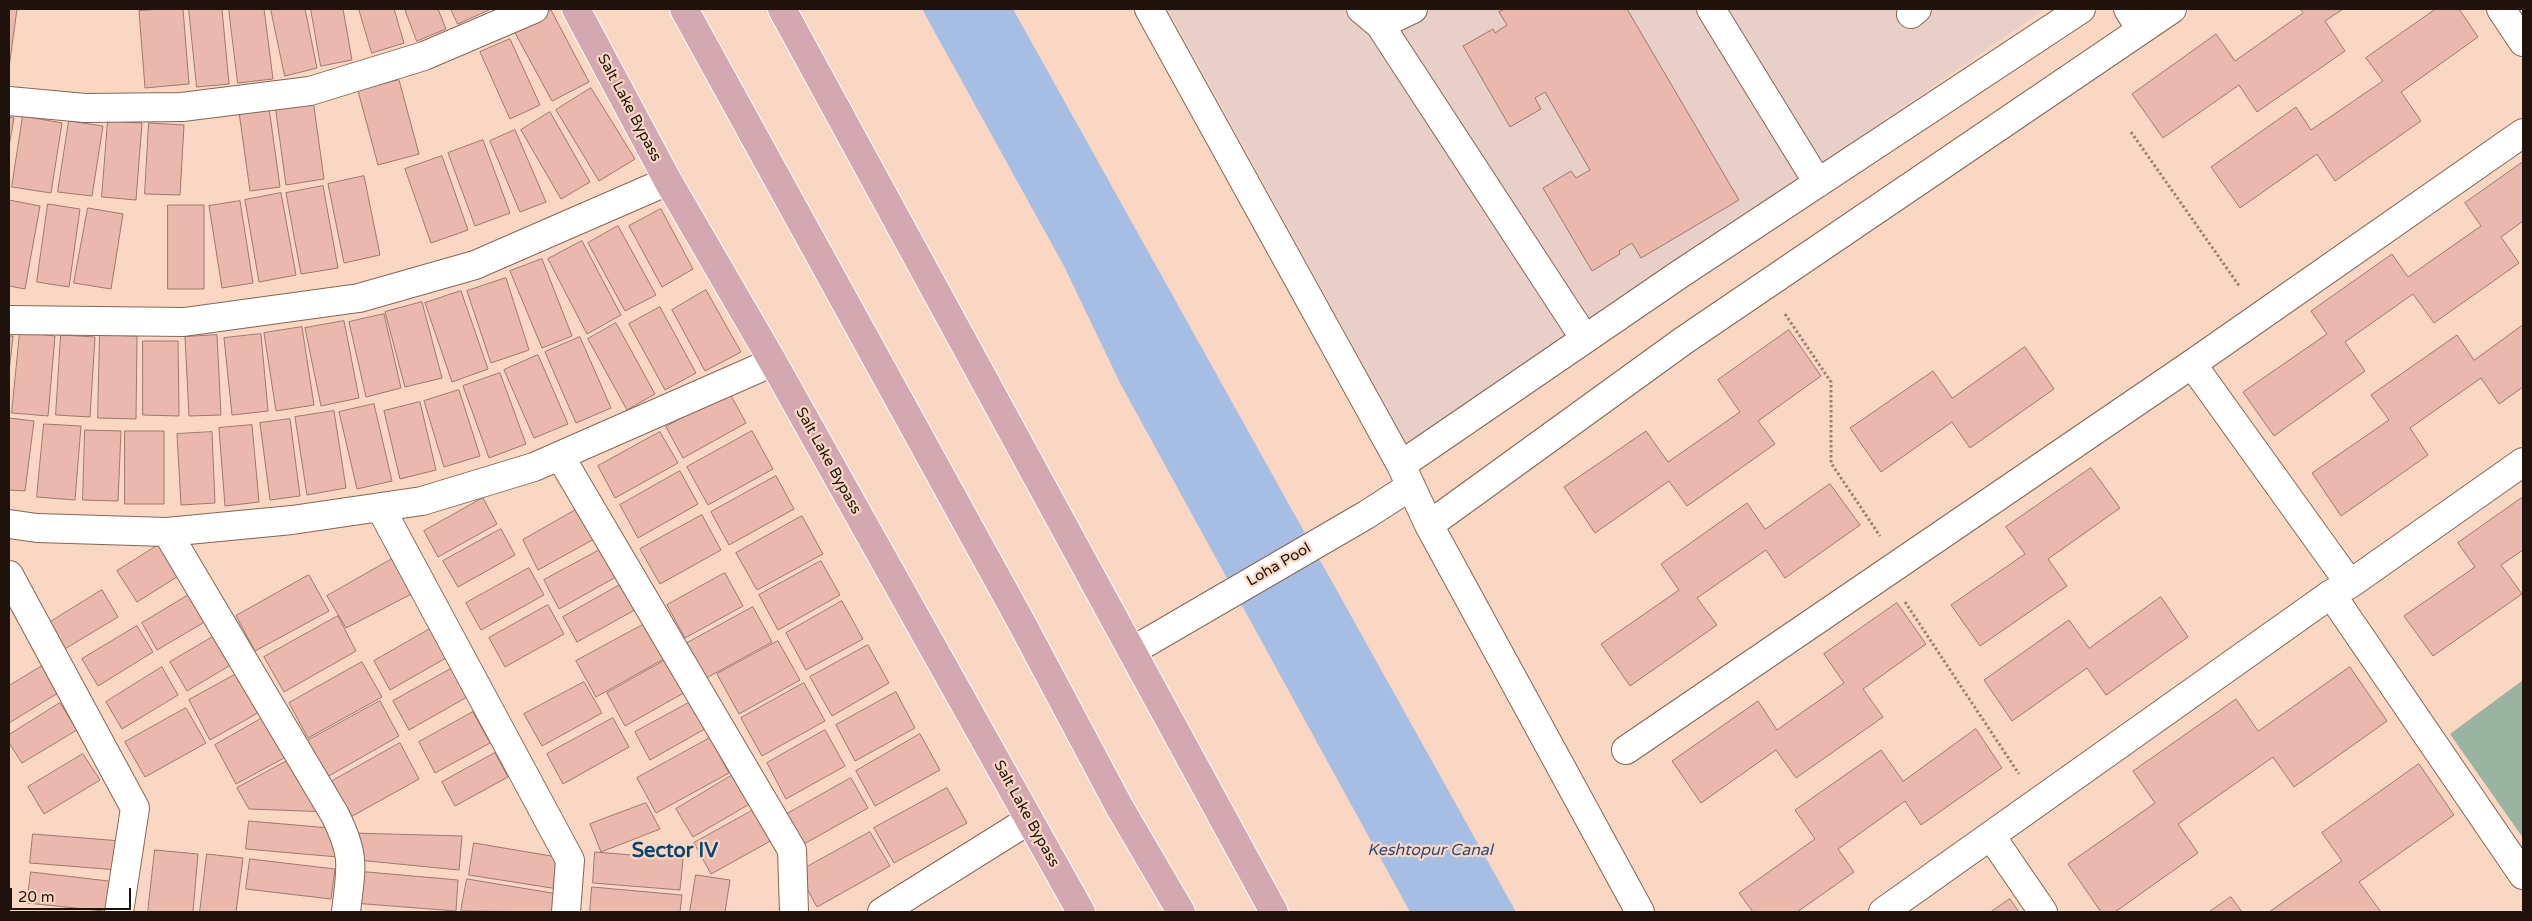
<!DOCTYPE html>
<html>
<head>
<meta charset="utf-8">
<style>
  body { margin:0 }
  #map { position:relative; width:2532px; height:921px; overflow:hidden; background:#fad7c2; font-family:"Varela Round",sans-serif }
  canvas { display:block }
  .frame { position:absolute; inset:0; border:10px solid #1e120b; pointer-events:none }
  .scale { position:absolute; left:10px; top:888px; width:121px; height:22px; box-sizing:border-box; border:2px solid #1e120b; border-top:0; padding-left:6px; font-size:15px; line-height:18px; white-space:nowrap; color:#1e120b; -webkit-text-stroke:4px #fad7c2; paint-order:stroke }
</style>
</head>
<body>
<div id="map">
<canvas width="2532" height="921"></canvas>
<div class="frame"></div>
<div class="scale">20 m</div>
</div>
<script>
const context = document.querySelector('canvas').getContext('2d');
context.lineJoin = 'round';
function fill(path, color) { context.fillStyle = color; context.fill(path, 'evenodd'); }
function trace(path, color, width, dash) { context.strokeStyle = color; context.lineWidth = width; context.lineCap = dash ? 'butt' : 'round'; context.setLineDash(dash || []); context.stroke(path); }
function drawText(font, color, halo, rows, align = 'center') {
  context.font = font + ' "Varela Round",sans-serif'; context.lineWidth = 4.5; context.setLineDash([]); context.textBaseline = 'middle'; context.strokeStyle = halo; context.fillStyle = color; for (const [text, x, y, turn = 0] of rows) {
    context.save(); context.translate(x, y); context.rotate((+turn || 0) * Math.PI / 180); context.textAlign = isNaN(turn) ? turn : align; if (halo) context.strokeText(text, 0, 0); context.fillText(text, 0, 0); context.restore();
  }
}
fill(new Path2D(`
  M 1168,9 L 2045,9 L 1409,448 Z`), '#e8cfc8');
fill(new Path2D(`
  M 2523,680 L 2523,838 L 2450,734 Z`), '#9bb4a2');
fill(new Path2D(`
  M 922,9 L 1013,9 L 1516,912 L 1410,912 L 1120,383 L 1064,266 Z`), '#a6bee4');
const building = new Path2D(`
  M 9,9 L 17,9 L 9,68 Z
  M 163,9 L 183,9 L 189,84 L 145,88 L 139,11 Z
  M 189,9 L 222,9 L 229,84 L 197,87 Z
  M 229,9 L 264,9 L 273,79 L 238,83 Z
  M 271,9 L 305,9 L 317,68 L 285,76 Z
  M 311,9 L 343,9 L 352,60 L 321,66 Z
  M 359,9 L 394,9 L 404,43 L 372,53 Z
  M 405,9 L 438,9 L 446,29 L 417,41 Z
  M 451,9 L 488,9 L 489,10 L 458,24 Z
  M 1505,9 L 1627,9 L 1739,200 L 1641,258 L 1632,243 L 1619,251 L 1620,254 L 1592,271 L 1543,188 L 1571,171 L 1576,178 L 1590,170 L 1545,92 L 1535,98 L 1541,109 L 1510,127 L 1463,46 L 1493,29 L 1495,33 L 1507,25 L 1499,12 Z
  M 2300,9 L 2343,9 L 2325,21 L 2345,51 L 2257,112 L 2239,85 L 2163,138 L 2132,94 L 2216,34 L 2235,61 L 2303,13 Z
  M 2436,9 L 2459,9 L 2478,37 L 2401,92 L 2421,121 L 2335,181 L 2317,154 L 2240,208 L 2211,167 L 2296,107 L 2311,130 L 2383,81 L 2366,58 Z
  M 551,10 L 589,82 L 552,101 L 514,31 Z
  M 510,39 L 540,105 L 510,119 L 480,52 Z
  M 399,80 L 419,154 L 378,165 L 358,91 Z
  M 591,88 L 635,159 L 599,181 L 556,110 Z
  M 313,100 L 324,179 L 286,185 L 275,105 Z
  M 269,108 L 280,187 L 250,191 L 239,112 Z
  M 550,112 L 590,182 L 561,199 L 521,130 Z
  M 23,116 L 62,123 L 51,193 L 12,187 Z
  M 9,117 L 14,118 L 9,147 Z
  M 69,121 L 103,126 L 92,196 L 58,192 Z
  M 108,121 L 142,123 L 136,200 L 102,197 Z
  M 149,123 L 184,125 L 180,195 L 145,194 Z
  M 515,130 L 546,202 L 520,212 L 490,141 Z
  M 483,140 L 510,213 L 475,226 L 448,153 Z
  M 442,156 L 468,230 L 431,243 L 405,169 Z
  M 2523,162 L 2523,221 L 2501,237 L 2519,263 L 2434,323 L 2413,294 L 2345,342 L 2365,371 L 2274,436 L 2243,392 L 2327,334 L 2311,311 L 2392,254 L 2408,277 L 2481,226 L 2465,203 Z
  M 364,176 L 380,255 L 344,263 L 328,184 Z
  M 323,186 L 338,268 L 301,274 L 286,193 Z
  M 281,193 L 296,275 L 259,282 L 245,200 Z
  M 9,200 L 40,206 L 25,289 L 9,286 Z
  M 240,201 L 253,283 L 222,288 L 209,206 Z
  M 48,204 L 80,209 L 69,287 L 37,282 Z
  M 168,205 L 204,205 L 204,289 L 168,289 Z
  M 88,208 L 123,214 L 111,289 L 74,283 Z
  M 661,209 L 693,269 L 662,287 L 629,226 Z
  M 618,226 L 656,295 L 625,311 L 588,243 Z
  M 582,241 L 621,315 L 587,334 L 548,259 Z
  M 542,259 L 572,336 L 542,348 L 510,271 Z
  M 506,278 L 529,350 L 491,363 L 467,291 Z
  M 706,290 L 741,352 L 705,371 L 672,310 Z
  M 461,291 L 488,369 L 452,382 L 425,303 Z
  M 422,302 L 442,378 L 405,387 L 385,312 Z
  M 660,307 L 696,373 L 665,390 L 629,324 Z
  M 384,314 L 401,388 L 366,397 L 349,322 Z
  M 344,321 L 359,398 L 321,406 L 305,328 Z
  M 616,323 L 655,394 L 627,410 L 588,339 Z
  M 2523,325 L 2523,387 L 2499,404 L 2481,378 L 2410,428 L 2428,455 L 2341,516 L 2312,473 L 2389,420 L 2371,395 L 2457,335 L 2474,360 Z
  M 302,327 L 314,405 L 276,411 L 264,333 Z
  M 1789,330 L 1821,376 L 1758,421 L 1775,444 L 1687,506 L 1669,481 L 1595,533 L 1564,487 L 1646,431 L 1668,462 L 1740,412 L 1718,380 Z
  M 20,332 L 55,336 L 48,416 L 12,413 Z
  M 261,334 L 268,411 L 232,415 L 224,338 Z
  M 61,335 L 95,337 L 90,417 L 56,415 Z
  M 100,335 L 137,336 L 136,419 L 98,418 Z
  M 217,335 L 221,415 L 189,416 L 185,337 Z
  M 9,336 L 13,336 L 9,372 Z
  M 580,337 L 611,408 L 576,423 L 545,352 Z
  M 143,341 L 178,341 L 179,416 L 143,415 Z
  M 2025,347 L 2054,389 L 1970,448 L 1952,422 L 1881,472 L 1850,428 L 1933,371 L 1952,398 Z
  M 538,355 L 568,424 L 534,438 L 504,370 Z
  M 500,373 L 526,444 L 489,458 L 463,386 Z
  M 459,390 L 480,456 L 444,467 L 424,401 Z
  M 729,392 L 746,423 L 683,458 L 666,427 Z
  M 420,402 L 436,470 L 400,479 L 384,411 Z
  M 374,404 L 392,481 L 357,489 L 339,412 Z
  M 334,411 L 346,488 L 307,495 L 295,417 Z
  M 9,418 L 34,421 L 25,491 L 9,490 Z
  M 290,419 L 300,496 L 270,500 L 260,423 Z
  M 44,424 L 81,426 L 75,500 L 37,497 Z
  M 252,425 L 259,502 L 225,506 L 219,428 Z
  M 85,430 L 121,431 L 118,501 L 83,500 Z
  M 125,431 L 164,431 L 164,504 L 125,504 Z
  M 752,431 L 773,469 L 708,505 L 687,467 Z
  M 212,432 L 215,503 L 181,505 L 177,434 Z
  M 660,432 L 678,463 L 615,498 L 598,466 Z
  M 2091,468 L 2120,508 L 2048,559 L 2067,586 L 1980,646 L 1951,605 L 2025,554 L 2006,527 Z
  M 680,471 L 698,504 L 638,538 L 620,505 Z
  M 776,476 L 794,509 L 729,545 L 711,512 Z
  M 1830,484 L 1860,525 L 1785,578 L 1766,550 L 1697,598 L 1717,625 L 1630,686 L 1601,644 L 1679,590 L 1661,564 L 1747,503 L 1765,529 Z
  M 2523,497 L 2523,550 L 2501,565 L 2522,594 L 2433,656 L 2404,616 L 2475,567 L 2458,543 Z
  M 483,498 L 497,524 L 438,557 L 424,531 Z
  M 579,508 L 596,538 L 538,570 L 523,540 Z
  M 702,515 L 721,550 L 660,584 L 640,549 Z
  M 802,516 L 823,554 L 757,590 L 736,553 Z
  M 501,529 L 515,555 L 458,587 L 443,561 Z
  M 168,539 L 188,570 L 137,602 L 117,571 Z
  M 607,546 L 623,573 L 559,609 L 544,580 Z
  M 399,555 L 419,590 L 346,628 L 327,596 Z
  M 821,561 L 840,595 L 778,630 L 759,595 Z
  M 529,568 L 544,595 L 481,630 L 466,603 Z
  M 725,573 L 743,606 L 685,638 L 667,605 Z
  M 309,575 L 329,611 L 255,651 L 236,616 Z
  M 627,581 L 640,607 L 577,642 L 563,617 Z
  M 102,590 L 118,617 L 63,650 L 47,624 Z
  M 197,590 L 213,617 L 157,650 L 142,623 Z
  M 2161,597 L 2188,637 L 2106,695 L 2087,668 L 2012,721 L 1984,680 L 2069,620 L 2089,648 Z
  M 842,601 L 863,639 L 806,670 L 786,633 Z
  M 1897,603 L 1926,644 L 1863,689 L 1883,717 L 1796,778 L 1776,750 L 1701,803 L 1672,761 L 1758,701 L 1777,730 L 1844,683 L 1824,654 Z
  M 548,605 L 564,634 L 505,667 L 489,638 Z
  M 753,607 L 772,642 L 699,682 L 680,647 Z
  M 338,616 L 356,651 L 284,692 L 264,657 Z
  M 650,621 L 669,656 L 596,697 L 576,661 Z
  M 437,625 L 453,654 L 390,690 L 374,661 Z
  M 137,626 L 153,652 L 98,686 L 82,659 Z
  M 223,631 L 239,660 L 187,691 L 170,662 Z
  M 778,641 L 800,680 L 739,714 L 717,674 Z
  M 868,645 L 889,683 L 832,716 L 810,677 Z
  M 671,657 L 689,690 L 625,726 L 607,693 Z
  M 362,662 L 382,697 L 308,738 L 289,703 Z
  M 458,665 L 474,693 L 409,730 L 393,701 Z
  M 42,666 L 58,693 L 9,723 L 9,686 Z
  M 162,667 L 178,695 L 122,729 L 106,702 Z
  M 249,667 L 270,706 L 210,740 L 189,700 Z
  M 2350,667 L 2387,721 L 2294,787 L 2273,757 L 2178,824 L 2198,853 L 2115,912 L 2101,912 L 2068,864 L 2155,803 L 2133,771 L 2236,699 L 2258,731 Z
  M 584,682 L 602,713 L 542,746 L 524,714 Z
  M 804,683 L 825,721 L 762,756 L 741,718 Z
  M 896,692 L 915,728 L 855,761 L 836,725 Z
  M 696,699 L 710,726 L 650,760 L 635,732 Z
  M 380,701 L 399,736 L 327,777 L 307,741 Z
  M 60,703 L 77,730 L 22,763 L 9,743 L 9,735 Z
  M 186,708 L 206,743 L 145,777 L 125,742 Z
  M 273,712 L 295,752 L 236,784 L 215,745 Z
  M 473,712 L 490,743 L 435,773 L 419,742 Z
  M 613,718 L 629,747 L 563,784 L 547,754 Z
  M 1976,729 L 2002,768 L 1921,825 L 1905,801 L 1838,849 L 1854,872 L 1797,912 L 1753,912 L 1739,893 L 1815,839 L 1795,810 L 1881,750 L 1903,781 Z
  M 825,730 L 845,766 L 786,799 L 767,763 Z
  M 920,734 L 940,770 L 875,806 L 856,771 Z
  M 710,738 L 729,773 L 656,813 L 637,778 Z
  M 400,743 L 419,779 L 347,819 L 327,784 Z
  M 495,753 L 508,777 L 455,806 L 442,782 Z
  M 83,754 L 100,780 L 44,814 L 28,787 Z
  M 298,755 L 331,812 L 249,809 L 237,788 Z
  M 2419,764 L 2454,815 L 2359,882 L 2381,912 L 2269,912 L 2342,861 L 2322,833 Z
  M 736,773 L 753,802 L 693,837 L 676,809 Z
  M 851,778 L 868,808 L 804,844 L 787,814 Z
  M 947,788 L 967,823 L 894,863 L 874,828 Z
  M 646,803 L 660,829 L 601,852 L 590,824 Z
  M 757,808 L 774,839 L 711,874 L 694,843 Z
  M 249,821 L 341,829 L 338,857 L 246,849 Z
  M 870,832 L 890,866 L 817,907 L 798,872 Z
  M 352,833 L 462,836 L 459,870 L 358,860 Z
  M 33,834 L 121,841 L 118,870 L 30,863 Z
  M 474,843 L 563,858 L 558,889 L 469,875 Z
  M 155,850 L 198,854 L 193,912 L 148,912 Z
  M 595,852 L 683,859 L 680,890 L 593,883 Z
  M 207,854 L 243,858 L 236,912 L 200,912 Z
  M 250,859 L 335,869 L 331,899 L 246,889 Z
  M 356,871 L 458,880 L 456,911 L 353,903 Z
  M 31,872 L 117,882 L 113,912 L 27,903 Z
  M 696,875 L 730,880 L 725,912 L 690,912 Z
  M 467,879 L 558,894 L 555,912 L 461,911 Z
  M 592,887 L 682,895 L 680,912 L 590,912 Z
  M 2231,897 L 2242,912 L 2209,912 Z
  M 2010,899 L 2019,912 L 1991,912 Z`);
fill(building, '#eab8ad');
trace(building, '#9d786f', 1);
const minor = new Path2D(`
  M 1149,9 L 1401,465 L 1429,525 L 1640,912
  M 1361,9 L 1380,25 L 1413,9
  M 1711,9 L 1818,183
  M 2128,9 L 2141,30
  M 2501,9 L 2523,42
  M 1911,14 L 1917,9
  M 1380,25 L 1585,339
  M 9,101 L 85,108 L 182,107 L 310,91 L 424,56 L 534,9
  M 9,320 L 184,322 L 359,298 L 475,265 L 668,181
  M 2192,364 L 2350,584
  M 560,456 L 792,850 L 794,912
  M 1401,465 L 1680,274 L 2081,9
  M 380,507 L 570,860 L 566,912
  M 9,524 L 37,528 L 167,532 L 292,520 L 422,501 L 534,467 L 773,362
  M 1429,525 L 1683,341 L 2172,9
  M 167,532 L 335,815 C 356,857 351,867 346,912
  M 9,575 L 135,808 L 119,912
  M 2331,594 L 2523,875
  M 1132,651 L 1366,515 L 1411,486
  M 1626,750 L 2192,364 L 2523,133
  M 1991,836 L 2043,912
  M 882,912 L 1029,820
  M 1883,912 L 2331,594 L 2350,584 L 2523,462`);
const major = new Path2D(`
  M 576,9 L 668,181 L 773,362 L 1081,912
  M 684,9 L 1019,618 L 1120,808 L 1181,912
  M 782,9 L 1274,912`);
trace(minor, '#856653', 30);
trace(major, '#fff', 30);
trace(new Path2D(`
  M 2131,132 L 2240,287
  M 1785,314 L 1831,382 L 1831,463 L 1880,536
  M 1905,602 L 2019,774`), '#9a8172', 3, [2.5, 2.5]);
trace(minor, '#fff', 28);
trace(major, '#d4a8b1', 28);
drawText('15px', '#1e120b', '#fad7c2', [
  ["Salt Lake Bypass",629,108,62],
  ["Salt Lake Bypass",828,461,61],
  ["Loha Pool",1279,565,-30],
  ["Salt Lake Bypass",1026,814,61]
]);
drawText('italic 16px', '#2d4b7c', '#fad7c2', [
  ["Keshtopur Canal",1430,851]
]);
drawText('bold 20px', '#064474', '#fad7c2', [
  ["Sector IV",675,852]
]);
</script>
</body>
</html>
